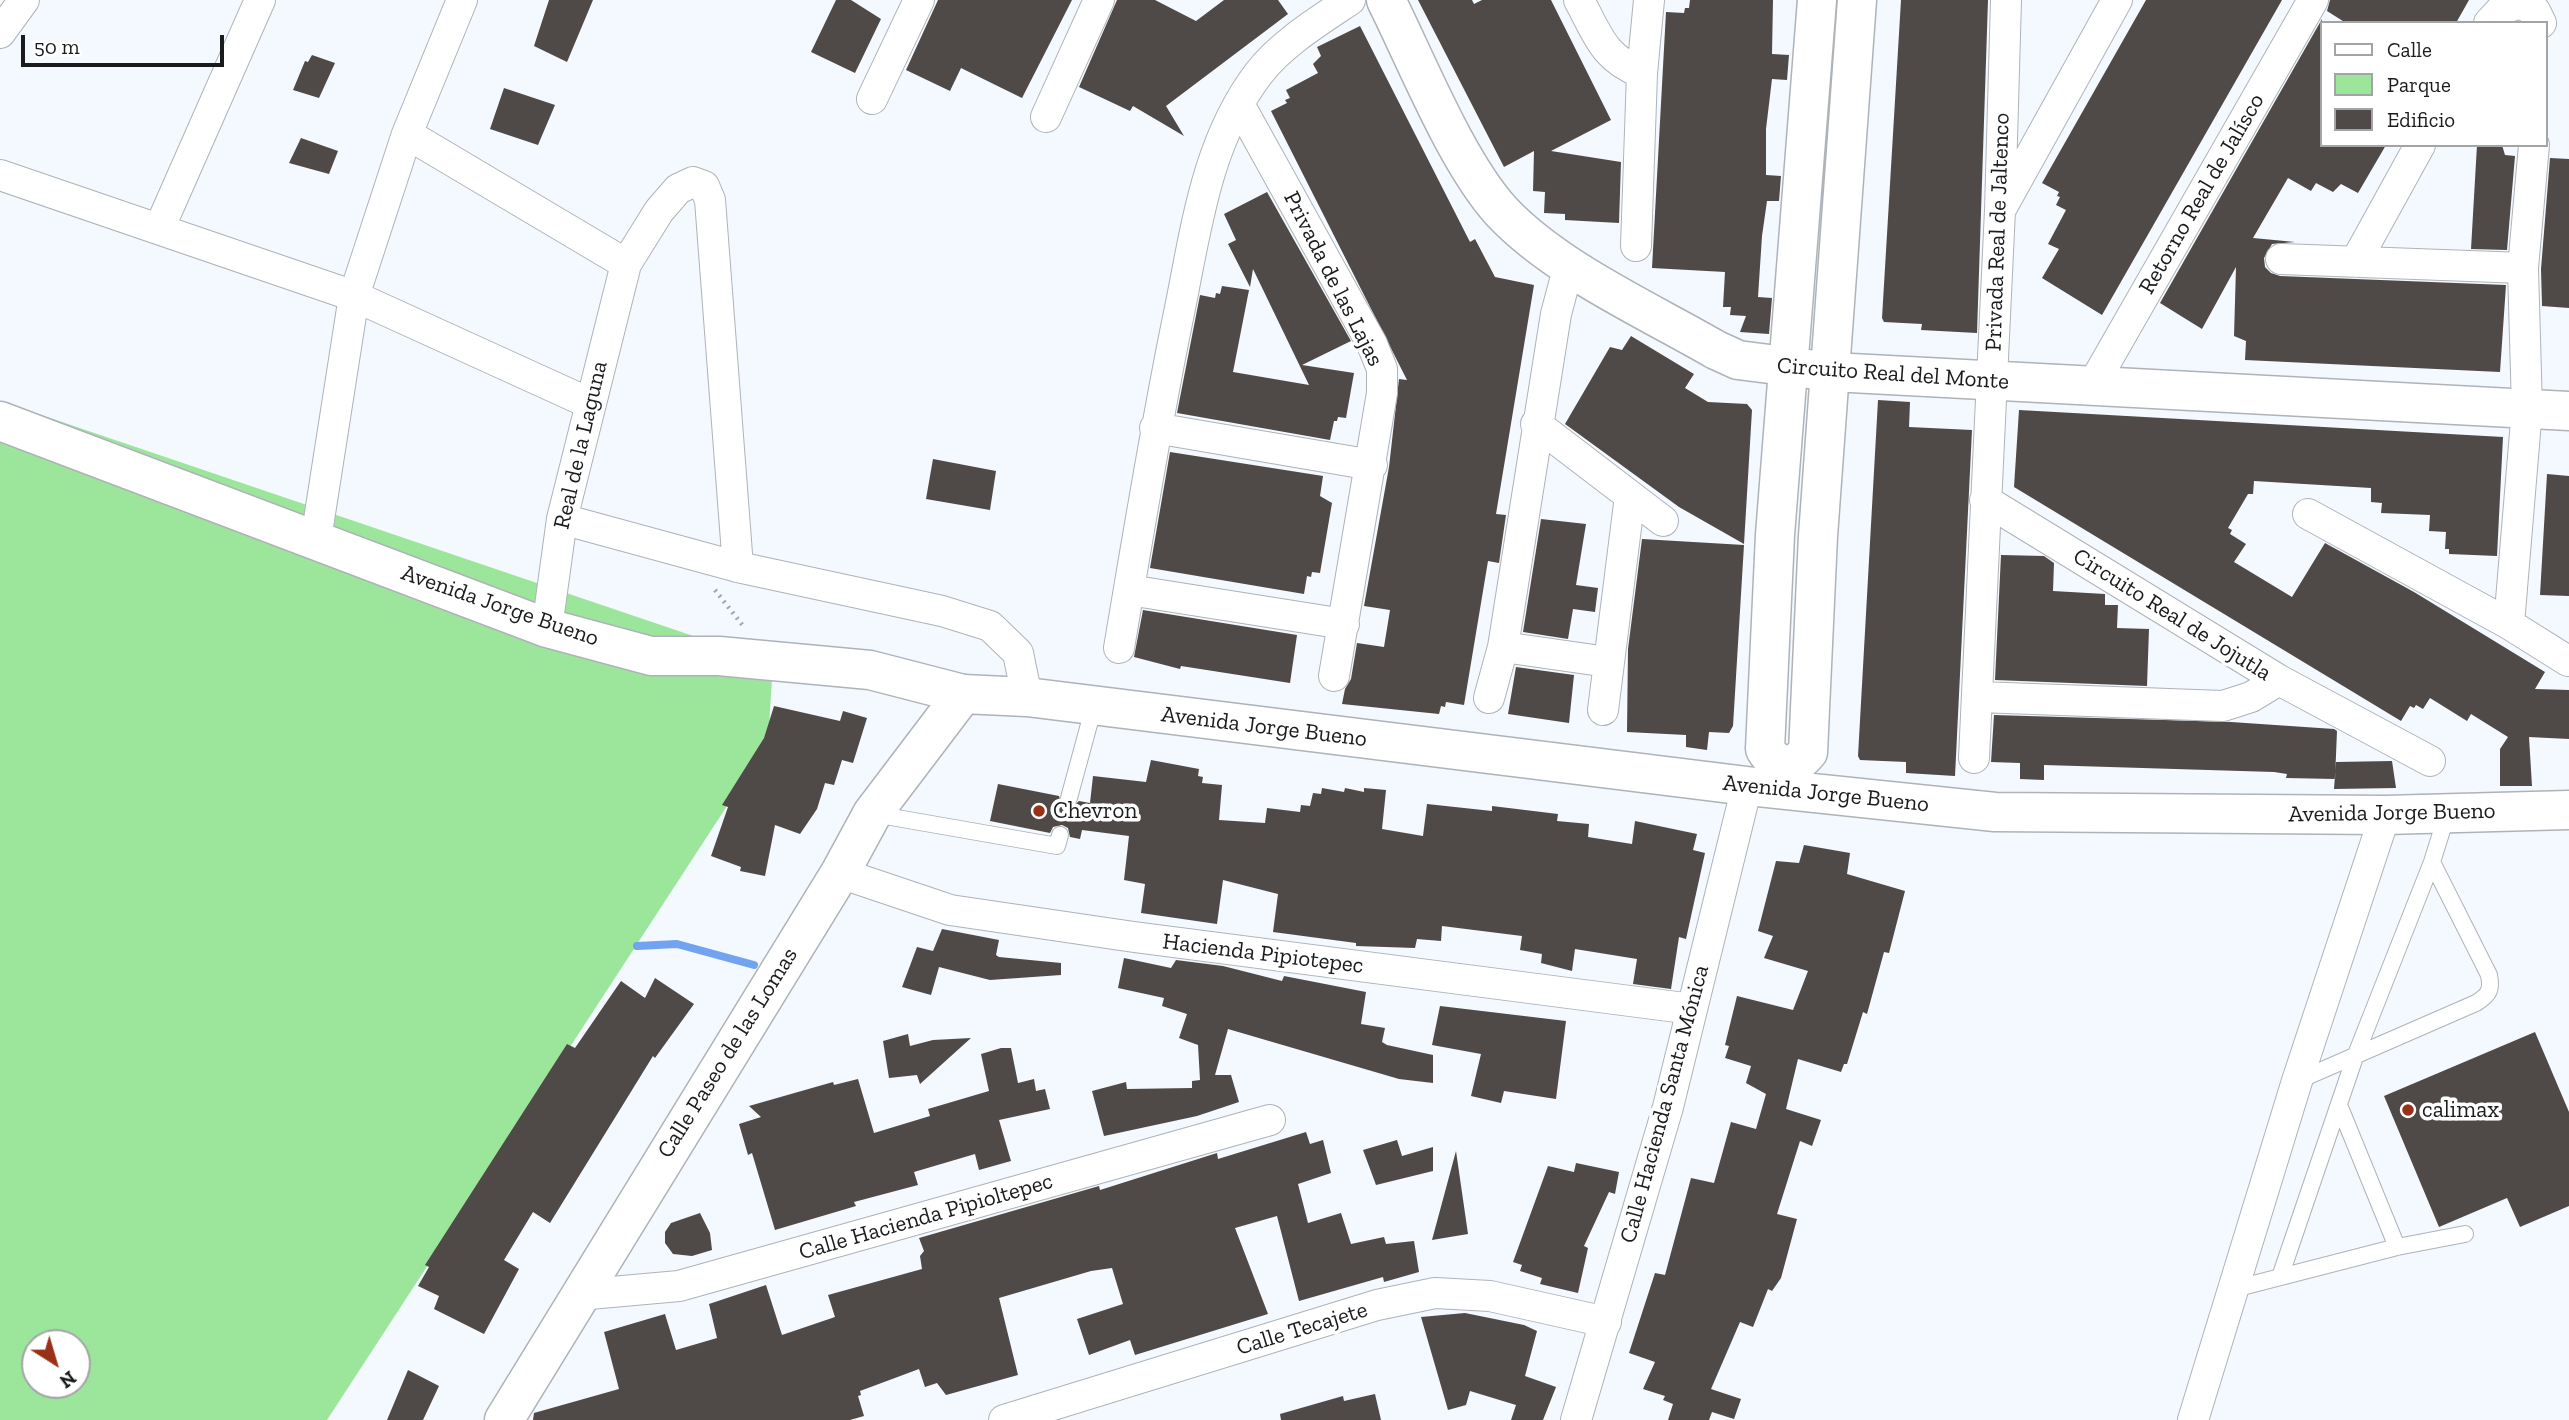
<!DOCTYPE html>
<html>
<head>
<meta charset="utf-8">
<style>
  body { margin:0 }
  #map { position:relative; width:2569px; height:1420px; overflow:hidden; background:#f3f9fe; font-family:"Zilla Slab",serif }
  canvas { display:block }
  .legend { position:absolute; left:2320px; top:21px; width:228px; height:126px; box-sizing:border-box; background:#fff; border:2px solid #a3a4a5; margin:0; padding:9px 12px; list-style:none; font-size:21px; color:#191b1d }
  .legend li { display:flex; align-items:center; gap:14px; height:35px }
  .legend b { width:35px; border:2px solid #a3a4a5 }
  .north { position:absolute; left:21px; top:1329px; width:70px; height:70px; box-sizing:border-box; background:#fff; border:2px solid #a3a4a5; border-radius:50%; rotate:143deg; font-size:19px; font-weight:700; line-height:28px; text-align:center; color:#191b1d }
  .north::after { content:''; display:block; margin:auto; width:24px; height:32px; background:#993118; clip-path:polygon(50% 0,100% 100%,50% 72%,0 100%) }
  .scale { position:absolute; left:21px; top:35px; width:203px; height:32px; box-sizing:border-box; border:4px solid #191b1d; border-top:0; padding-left:9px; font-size:21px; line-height:24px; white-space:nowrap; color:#191b1d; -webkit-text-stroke:5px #fff; paint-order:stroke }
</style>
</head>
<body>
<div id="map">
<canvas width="2569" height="1420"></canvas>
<ul class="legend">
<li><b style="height:9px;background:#fff"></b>Calle</li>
<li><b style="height:19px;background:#9ce69b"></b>Parque</li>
<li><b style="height:19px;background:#4f4947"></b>Edificio</li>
</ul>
<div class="north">N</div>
<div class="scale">50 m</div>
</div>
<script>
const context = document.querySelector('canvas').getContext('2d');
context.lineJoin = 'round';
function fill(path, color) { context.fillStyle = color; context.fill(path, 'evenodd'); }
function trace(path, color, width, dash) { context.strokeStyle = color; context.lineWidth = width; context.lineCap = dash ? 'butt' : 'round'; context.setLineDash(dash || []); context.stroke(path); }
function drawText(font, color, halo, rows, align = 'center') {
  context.font = font + ' "Zilla Slab",serif'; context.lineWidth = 7; context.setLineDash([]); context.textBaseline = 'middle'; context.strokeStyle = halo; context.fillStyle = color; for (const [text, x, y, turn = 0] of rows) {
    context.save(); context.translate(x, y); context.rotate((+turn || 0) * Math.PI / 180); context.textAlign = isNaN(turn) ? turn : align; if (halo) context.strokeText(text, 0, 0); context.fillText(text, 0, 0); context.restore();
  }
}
fill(new Path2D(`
  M 0,401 L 773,663 L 768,743 L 327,1420 L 0,1420 ZM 35,1343 L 77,1343 L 77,1385 L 35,1385 Z`), '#9ce69b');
trace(new Path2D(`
  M 637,946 L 677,944 L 754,965`), '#71a3f1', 8);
fill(new Path2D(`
  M 549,0 L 593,0 L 567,62 L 534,46 Z
  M 836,0 L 851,0 L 881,19 L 855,73 L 811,52 Z
  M 938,0 L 1072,0 L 1022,98 L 961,68 L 950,91 L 906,70 Z
  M 1117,0 L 1155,0 L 1196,21 L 1224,0 L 1278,0 L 1288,14 L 1166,106 L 1184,136 L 1133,106 L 1130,111 L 1079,87 Z
  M 1418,0 L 1472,0 L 1474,4 L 1482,0 L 1551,0 L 1611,120 L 1551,151 L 1621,162 L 1619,223 L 1565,220 L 1565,214 L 1544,213 L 1545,192 L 1533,191 L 1534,151 L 1504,167 Z
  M 1690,0 L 1773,0 L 1772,54 L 1789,55 L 1787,80 L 1772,79 L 1766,129 L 1766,175 L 1781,176 L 1779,201 L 1767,201 L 1762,236 L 1758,297 L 1772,298 L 1769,334 L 1740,332 L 1746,316 L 1730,315 L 1731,307 L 1723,307 L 1725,272 L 1652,268 L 1666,12 L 1684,13 L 1685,8 L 1689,8 Z
  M 1901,0 L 1988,0 L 1977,333 L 1921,330 L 1922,324 L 1884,322 L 1882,318 Z
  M 2146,0 L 2282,0 L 2102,315 L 2042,278 L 2059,249 L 2048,244 L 2066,210 L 2056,205 L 2060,197 L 2057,196 L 2059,192 L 2042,183 Z
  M 2330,0 L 2469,0 L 2456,23 L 2346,23 L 2327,11 Z
  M 2322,19 L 2322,145 L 2386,145 L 2358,193 L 2341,184 L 2333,192 L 2316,183 L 2311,191 L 2288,178 L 2253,238 L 2295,242 L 2272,244 L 2264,258 L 2265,267 L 2271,273 L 2280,276 L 2506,285 L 2500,372 L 2245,360 L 2246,341 L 2234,336 L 2236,267 L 2202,329 L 2160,303 Z
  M 1360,26 L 1470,242 L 1475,239 L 1495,277 L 1534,285 L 1496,514 L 1506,515 L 1499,563 L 1488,561 L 1464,705 L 1446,702 L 1445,707 L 1441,706 L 1439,714 L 1342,704 L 1345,689 L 1351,679 L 1357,643 L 1384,647 L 1390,610 L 1364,606 L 1389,467 L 1399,379 L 1407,380 L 1271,111 L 1287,103 L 1285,100 L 1290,98 L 1286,90 L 1318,73 L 1313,64 L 1321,56 L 1317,47 Z
  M 312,55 L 335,63 L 319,98 L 293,90 L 305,61 L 308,62 Z
  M 504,88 L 555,105 L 538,145 L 490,129 Z
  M 301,138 L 338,151 L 329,174 L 289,163 Z
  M 2477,145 L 2502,145 L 2505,155 L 2515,156 L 2507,250 L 2471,249 Z
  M 2550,158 L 2569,159 L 2569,308 L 2542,306 L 2541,269 Z
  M 1267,192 L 1351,341 L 1302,365 L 1354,373 L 1346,418 L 1338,417 L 1337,421 L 1334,421 L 1330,440 L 1177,413 L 1200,295 L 1215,298 L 1216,293 L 1220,294 L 1222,286 L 1249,290 L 1233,372 L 1309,385 L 1253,269 L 1250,287 L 1228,244 L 1236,240 L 1224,214 Z
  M 1631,336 L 1694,374 L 1685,388 L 1708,402 L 1747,404 L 1752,410 L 1744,544 L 1679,507 L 1565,424 L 1610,347 L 1622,350 Z
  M 1878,400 L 1910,402 L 1909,427 L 1972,430 L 1955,776 L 1906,773 L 1906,762 L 1860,760 L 1858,756 Z
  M 2019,410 L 2503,437 L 2497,556 L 2449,554 L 2449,549 L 2445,549 L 2446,532 L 2429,531 L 2430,515 L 2381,513 L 2382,503 L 2371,502 L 2371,488 L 2254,481 L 2253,494 L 2248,494 L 2228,528 L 2232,530 L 2230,534 L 2246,544 L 2234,562 L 2292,597 L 2325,543 L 2414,592 L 2545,672 L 2535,689 L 2569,690 L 2569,739 L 2529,737 L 2532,786 L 2500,786 L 2500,749 L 2508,737 L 2471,714 L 2467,721 L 2430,698 L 2423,709 L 2416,705 L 2414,708 L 2410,706 L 2401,721 L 2014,487 Z
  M 1170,452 L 1323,476 L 1320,496 L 1332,503 L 1320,573 L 1312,572 L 1311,577 L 1307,576 L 1304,594 L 1150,568 Z
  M 933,459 L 996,471 L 990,510 L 926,499 Z
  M 2547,474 L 2569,476 L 2569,596 L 2540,595 Z
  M 1541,519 L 1586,524 L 1576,585 L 1598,588 L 1595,612 L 1573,609 L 1568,639 L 1523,632 Z
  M 1642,539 L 1744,545 L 1733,726 L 1729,733 L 1709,732 L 1707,750 L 1686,747 L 1686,735 L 1627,732 L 1628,649 Z
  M 2001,555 L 2044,556 L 2054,563 L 2053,591 L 2105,594 L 2105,605 L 2118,605 L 2117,628 L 2149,629 L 2147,686 L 1995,680 Z
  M 1143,610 L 1297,635 L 1290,683 L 1181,666 L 1180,669 L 1134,657 Z
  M 1516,667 L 1574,675 L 1569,723 L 1508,714 Z
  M 774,706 L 840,721 L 843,711 L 867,718 L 853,763 L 842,760 L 834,785 L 825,783 L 817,809 L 800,834 L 775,825 L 765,876 L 740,871 L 741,867 L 711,856 L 728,807 L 722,805 L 764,738 Z
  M 1994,715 L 2231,722 L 2334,729 L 2337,731 L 2335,779 L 2286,778 L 2287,774 L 2274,772 L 2044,765 L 2044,780 L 2020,779 L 2020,763 L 1991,762 Z
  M 1151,760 L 1199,769 L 1198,776 L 1203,777 L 1202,783 L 1222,785 L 1219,820 L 1265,823 L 1267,808 L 1300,812 L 1301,805 L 1310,806 L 1313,793 L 1321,794 L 1322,788 L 1344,792 L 1345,788 L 1364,792 L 1364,788 L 1386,790 L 1382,829 L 1423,836 L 1427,804 L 1492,811 L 1492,806 L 1558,814 L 1557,821 L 1589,824 L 1588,837 L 1632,844 L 1635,821 L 1697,834 L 1693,850 L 1705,853 L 1686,939 L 1679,937 L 1671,989 L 1633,984 L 1637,959 L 1575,949 L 1572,971 L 1541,963 L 1542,954 L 1520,950 L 1522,936 L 1442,926 L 1441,941 L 1417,939 L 1415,948 L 1356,946 L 1356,943 L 1273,932 L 1278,894 L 1223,880 L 1217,924 L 1141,913 L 1145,884 L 1124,880 L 1129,836 L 1082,830 L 1080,839 L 1070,837 L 1068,828 L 1062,825 L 1053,827 L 1050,833 L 990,821 L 998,784 L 1059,796 L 1062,806 L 1071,808 L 1079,801 L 1090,803 L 1093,776 L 1146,782 Z
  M 2392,761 L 2396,788 L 2334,789 L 2336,762 Z
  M 1804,845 L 1850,853 L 1847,874 L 1905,891 L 1889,953 L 1884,952 L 1867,1014 L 1863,1012 L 1847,1064 L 1844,1064 L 1841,1072 L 1798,1059 L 1786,1109 L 1821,1120 L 1812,1146 L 1800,1141 L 1777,1214 L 1797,1219 L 1781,1278 L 1772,1291 L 1768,1289 L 1753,1327 L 1740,1322 L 1711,1389 L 1741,1399 L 1734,1419 L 1712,1412 L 1709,1420 L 1668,1420 L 1673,1404 L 1663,1400 L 1665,1396 L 1643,1389 L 1655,1362 L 1629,1353 L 1655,1273 L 1665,1275 L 1691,1178 L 1714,1183 L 1731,1122 L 1756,1129 L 1766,1094 L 1746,1083 L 1751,1066 L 1725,1058 L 1729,1046 L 1725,1045 L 1737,996 L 1793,1010 L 1808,971 L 1764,958 L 1773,936 L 1758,931 L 1776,861 L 1799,863 Z
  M 942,929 L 999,940 L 996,955 L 999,957 L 1061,963 L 1061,975 L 990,980 L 939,967 L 931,995 L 902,987 L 917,947 L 933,951 Z
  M 1124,958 L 1171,968 L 1176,960 L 1223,966 L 1282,981 L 1284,976 L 1366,992 L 1361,1024 L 1385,1028 L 1382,1042 L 1387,1045 L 1433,1055 L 1433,1083 L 1399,1079 L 1228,1029 L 1215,1075 L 1231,1075 L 1239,1102 L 1197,1116 L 1104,1136 L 1092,1091 L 1126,1082 L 1127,1089 L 1192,1088 L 1192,1081 L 1200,1080 L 1198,1045 L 1179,1038 L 1187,1014 L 1162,1006 L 1164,998 L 1118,988 Z
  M 655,978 L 694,1004 L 655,1058 L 653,1056 L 550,1223 L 533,1212 L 504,1260 L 519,1269 L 484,1334 L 434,1309 L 439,1296 L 418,1286 L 429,1267 L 425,1265 L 567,1044 L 575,1048 L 621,981 L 645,998 Z
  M 1440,1006 L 1566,1021 L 1556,1099 L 1504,1091 L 1501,1103 L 1471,1096 L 1481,1054 L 1432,1045 Z
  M 2535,1032 L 2569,1112 L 2569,1206 L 2520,1227 L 2507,1198 L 2439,1227 L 2384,1096 Z
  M 908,1034 L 910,1046 L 933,1040 L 971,1038 L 920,1084 L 917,1075 L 889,1078 L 883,1041 Z
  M 1001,1048 L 1011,1048 L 1018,1083 L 1034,1079 L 1036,1091 L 1045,1089 L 1050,1109 L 999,1120 L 1011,1161 L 979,1170 L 975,1154 L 914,1172 L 918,1185 L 854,1202 L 856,1206 L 775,1230 L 752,1153 L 748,1155 L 739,1124 L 761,1117 L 749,1106 L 833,1082 L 834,1085 L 858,1079 L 874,1133 L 930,1116 L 928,1109 L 989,1091 L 981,1054 Z
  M 1306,1132 L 1310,1144 L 1323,1140 L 1331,1173 L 1298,1184 L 1308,1223 L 1341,1213 L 1351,1244 L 1384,1237 L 1386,1244 L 1414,1241 L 1419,1272 L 1384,1282 L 1383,1277 L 1299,1301 L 1277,1216 L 1235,1228 L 1268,1314 L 1135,1355 L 1130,1340 L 1089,1355 L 1077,1319 L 1123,1304 L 1112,1268 L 1091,1271 L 999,1298 L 1018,1375 L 946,1395 L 937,1383 L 925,1387 L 919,1369 L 860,1391 L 861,1395 L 858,1396 L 864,1416 L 850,1420 L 533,1420 L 534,1413 L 619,1389 L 604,1332 L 665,1314 L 676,1350 L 717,1338 L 709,1304 L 766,1285 L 782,1335 L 835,1317 L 828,1295 L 922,1269 L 920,1256 L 924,1251 L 919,1238 L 1099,1186 L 1100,1190 L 1217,1153 L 1218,1159 Z
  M 1397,1140 L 1402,1156 L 1433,1147 L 1433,1171 L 1376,1185 L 1363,1150 Z
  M 1456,1151 L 1468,1234 L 1432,1240 Z
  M 1576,1163 L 1619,1172 L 1615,1194 L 1609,1192 L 1584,1246 L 1588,1248 L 1578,1293 L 1540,1284 L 1542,1278 L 1520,1271 L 1522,1265 L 1513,1262 L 1548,1166 L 1574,1172 Z
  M 700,1213 L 710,1233 L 712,1250 L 692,1256 L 673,1254 L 665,1243 L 665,1232 L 671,1223 Z
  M 1465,1313 L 1524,1325 L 1537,1331 L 1525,1376 L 1556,1387 L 1543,1420 L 1511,1420 L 1516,1405 L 1470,1391 L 1466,1405 L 1448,1410 L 1421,1317 Z
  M 408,1370 L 439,1386 L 423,1420 L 387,1420 Z
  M 1375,1394 L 1381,1420 L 1281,1420 L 1280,1414 L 1343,1396 L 1344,1401 Z`), '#4f4947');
const service = new Path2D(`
  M 1069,798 L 1094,706
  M 874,814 L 1057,846 L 1060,835
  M 2297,1081 L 2476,1003 C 2489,995 2492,990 2489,975 L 2432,862
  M 2339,1105 L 2397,1247
  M 2280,1277 L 2355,1057 L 2432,862 L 2447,814
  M 2234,1289 L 2397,1247 L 2465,1234`);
const minor = new Path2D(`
  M 1579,0 C 1598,35 1603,58 1642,73
  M 2489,23 L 2501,10 L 2520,3 L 2535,11 L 2541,23
  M 0,33 L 24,0
  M 872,99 L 919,0
  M 1239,104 L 1372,344 L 1382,369 L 1382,393 L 1334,676
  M 1046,117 L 1099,0
  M 407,134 L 626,264
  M 0,175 L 354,296 L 589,403
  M 2002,207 L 2117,0
  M 159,229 L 260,0
  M 1636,246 L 1642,73 L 1649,0
  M 2281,259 L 2523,268
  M 2356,261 L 2420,145
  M 2091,388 L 2313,0
  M 1536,424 L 1663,521
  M 1155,428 L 1372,465
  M 1985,500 L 2279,680 L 2430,761
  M 2308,514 L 2509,624 L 2568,661
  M 562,519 L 738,567 L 942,611 L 990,626 L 1018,653 L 1027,697
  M 316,539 L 354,296 L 407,134 L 462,0
  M 1129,590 L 1344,624
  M 2509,624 L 2527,409 L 2523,268 L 2534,145
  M 547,628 L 562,519 L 626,264 L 659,211 L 678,189 L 693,182 L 704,186 L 710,200 L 738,567
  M 1503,647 L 1608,662
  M 1119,648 C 1138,536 1156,424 1179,313 C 1196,230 1206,142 1259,73 C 1281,44 1320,20 1350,0
  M 1979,697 L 2223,706 L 2251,697 L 2279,680
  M 1489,698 L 1503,647 L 1556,314 L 1569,265
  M 1603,710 L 1630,496
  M 1974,758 L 2000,210 L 2006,0
  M 840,873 L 950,910 L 1134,937 L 1692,1009
  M 578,1295 L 679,1286 L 1270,1120
  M 1004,1420 L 1377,1305 L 1435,1293 L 1490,1296 L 1606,1322
  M 1576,1420 L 1668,1107 L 1747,786
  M 2193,1420 L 2297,1081 L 2385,815`);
const tertiary = new Path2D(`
  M 1386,0 C 1417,62 1456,161 1501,211 C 1555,269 1647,310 1716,350 L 1738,360 L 1832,372 L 2569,411
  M 1817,0 L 1775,535 L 1765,749 C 1777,769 1793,770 1808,752 L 1818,536 L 1857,0
  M 0,421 L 547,628 L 651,656 L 719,656 L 870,670 L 963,694`);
const secondary = new Path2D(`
  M 504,1420 L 840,873 L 872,814 L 963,694 L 1027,697 L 1747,786 L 1995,812 L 2385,815 L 2569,810`);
trace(service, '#aeb3b8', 18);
trace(minor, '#aeb3b8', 32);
trace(tertiary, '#aeb3b8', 41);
trace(secondary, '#aeb3b8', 41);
trace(new Path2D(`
  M 715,590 L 744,627`), '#a1a6a9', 4.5, [2, 5]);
trace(service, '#fff', 16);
trace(minor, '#fff', 30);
trace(tertiary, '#fff', 38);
trace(secondary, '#fff', 38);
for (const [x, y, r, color] of [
  [1039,811,7,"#993118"],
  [2408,1110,7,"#993118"]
]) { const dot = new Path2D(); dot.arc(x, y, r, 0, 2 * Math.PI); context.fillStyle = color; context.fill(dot); trace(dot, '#fff', 2.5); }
drawText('23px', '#191b1d', '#fff', [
  ["Retorno Real de Jalísco",2202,194,-60],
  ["Privada Real de Jaltenco",1998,232,-88],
  ["Privada de las Lajas",1333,279,63],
  ["Circuito Real del Monte",1893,374,4],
  ["Real de la Laguna",581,445,-77],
  ["Avenida Jorge Bueno",500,606,19],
  ["Circuito Real de Jojutla",2172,615,32],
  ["Avenida Jorge Bueno",1264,727,7],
  ["Avenida Jorge Bueno",1826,794,6],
  ["Avenida Jorge Bueno",2392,813,-1],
  ["Hacienda Pipiotepec",1263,954,7],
  ["Calle Paseo de las Lomas",728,1053,-58],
  ["Calle Hacienda Santa Mónica",1665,1104,-75],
  ["Calle Hacienda Pipioltepec",926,1217,-16],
  ["Calle Tecajete",1302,1329,-17]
]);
drawText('23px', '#191b1d', '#fff', [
  ["Chevron",1053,811],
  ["calimax",2422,1110]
], 'left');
</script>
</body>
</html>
